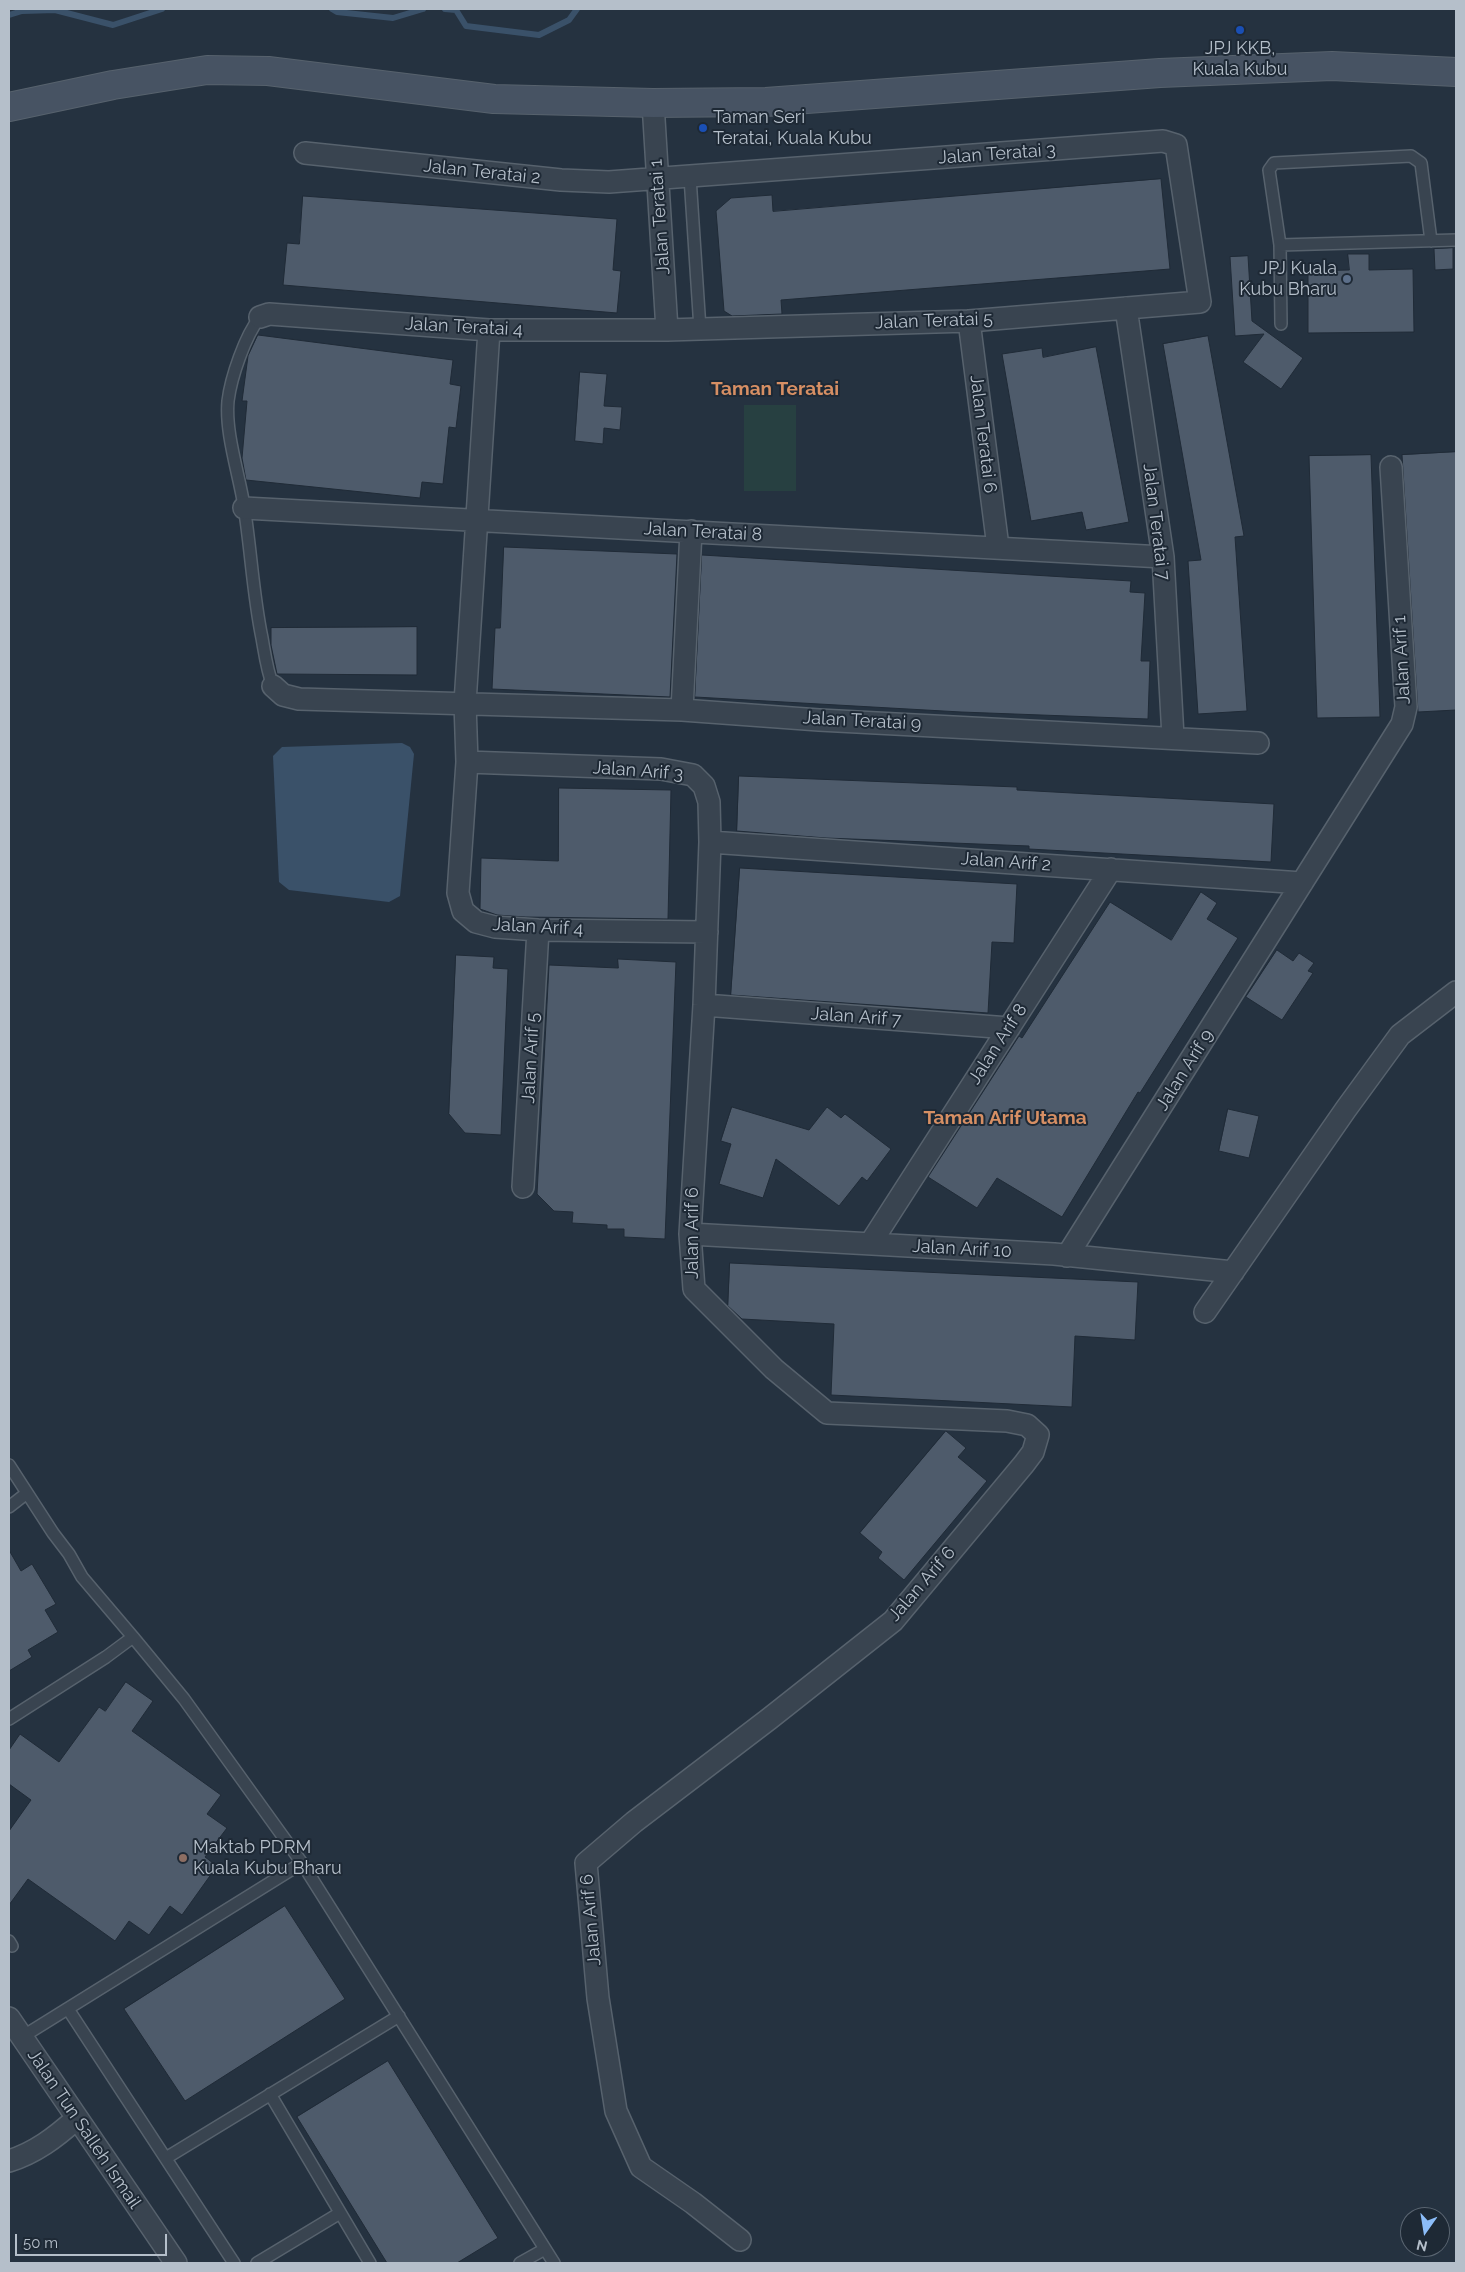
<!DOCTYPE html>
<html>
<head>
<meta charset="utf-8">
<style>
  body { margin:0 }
  #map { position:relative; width:1465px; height:2272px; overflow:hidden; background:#253240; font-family:Raleway,sans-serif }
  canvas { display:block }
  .frame { position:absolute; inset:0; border:10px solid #b5bfca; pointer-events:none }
  .north { position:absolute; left:1400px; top:2207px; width:50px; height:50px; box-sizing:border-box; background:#1e2935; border:1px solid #5a6571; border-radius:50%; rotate:193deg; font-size:14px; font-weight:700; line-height:20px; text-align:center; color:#b5bfca }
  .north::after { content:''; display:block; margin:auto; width:18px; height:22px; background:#8cbdf9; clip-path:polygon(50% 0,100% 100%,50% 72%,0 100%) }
  .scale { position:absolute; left:15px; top:2234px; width:152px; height:22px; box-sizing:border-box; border:2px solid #b5bfca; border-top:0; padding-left:6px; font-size:15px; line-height:18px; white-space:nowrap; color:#b5bfca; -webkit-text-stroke:4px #1e2935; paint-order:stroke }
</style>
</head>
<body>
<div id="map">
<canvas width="1465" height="2272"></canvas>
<div class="frame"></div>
<div class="north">N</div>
<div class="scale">50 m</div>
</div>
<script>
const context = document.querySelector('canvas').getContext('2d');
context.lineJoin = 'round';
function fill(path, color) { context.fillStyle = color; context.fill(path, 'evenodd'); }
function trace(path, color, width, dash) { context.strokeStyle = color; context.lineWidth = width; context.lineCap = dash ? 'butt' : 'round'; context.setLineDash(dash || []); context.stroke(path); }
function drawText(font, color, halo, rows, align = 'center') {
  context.font = font + ' Raleway,sans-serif'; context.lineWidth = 4; context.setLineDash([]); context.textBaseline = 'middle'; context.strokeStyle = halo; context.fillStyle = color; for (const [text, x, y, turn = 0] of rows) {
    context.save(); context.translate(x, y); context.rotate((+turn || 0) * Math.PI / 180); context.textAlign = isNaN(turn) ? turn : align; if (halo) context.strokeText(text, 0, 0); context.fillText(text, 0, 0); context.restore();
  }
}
fill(new Path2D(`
  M 744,405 L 796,405 L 796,491 L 744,491 Z`), '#274041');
fill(new Path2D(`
  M 402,743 L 410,747 L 414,754 L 400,896 L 389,902 L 289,890 L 279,882 L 273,756 L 282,747 Z`), '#3a5169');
trace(new Path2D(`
  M 332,9 L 337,12 L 393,18 L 423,9
  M 445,9 L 456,10 L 466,26 L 539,35 L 569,20 L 577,9
  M 9,15 L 22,11 L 55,10 L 113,25 L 162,9`), '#3a5169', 6);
const building = new Path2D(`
  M 1161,179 L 1170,269 L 781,300 L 782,314 L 732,316 L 724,311 L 716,211 L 731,198 L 772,195 L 773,211 Z
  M 303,196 L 617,219 L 613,270 L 621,271 L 617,313 L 283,285 L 287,243 L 299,244 Z
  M 1453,248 L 1453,269 L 1435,270 L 1434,249 Z
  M 1348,254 L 1369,254 L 1369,270 L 1413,269 L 1414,332 L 1308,333 L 1308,271 L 1349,270 Z
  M 1248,256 L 1252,321 L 1303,358 L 1281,389 L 1243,362 L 1264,334 L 1235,336 L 1230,257 Z
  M 258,335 L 453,360 L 450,384 L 461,386 L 456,428 L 449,427 L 443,484 L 422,482 L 420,498 L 246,480 L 242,458 L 247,401 L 242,401 L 248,356 Z
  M 1208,336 L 1244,536 L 1235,537 L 1247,711 L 1198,714 L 1188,561 L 1201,560 L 1163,344 Z
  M 1096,347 L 1129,522 L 1086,530 L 1082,512 L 1031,521 L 1002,354 L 1042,348 L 1043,357 Z
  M 580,372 L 607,374 L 604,406 L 622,407 L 620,430 L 604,428 L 603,444 L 575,441 Z
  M 1456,452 L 1456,710 L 1418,712 L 1402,455 Z
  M 1371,455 L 1380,717 L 1317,718 L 1309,456 Z
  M 504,547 L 677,554 L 670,697 L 492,689 L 495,628 L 500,628 Z
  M 702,555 L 1131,581 L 1130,592 L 1145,593 L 1141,661 L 1150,661 L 1148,719 L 961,712 L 695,697 Z
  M 417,627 L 417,675 L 277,674 L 271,645 L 271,628 Z
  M 739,776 L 1017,787 L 1017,790 L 1274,804 L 1271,862 L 1029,849 L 1029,846 L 826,838 L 737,831 Z
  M 559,788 L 671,790 L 668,919 L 525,917 L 497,915 L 480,909 L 481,858 L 558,861 Z
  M 740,868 L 1017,884 L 1014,943 L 992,942 L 988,1013 L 731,995 Z
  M 1201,892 L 1217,903 L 1207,919 L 1238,938 L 1140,1093 L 1138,1092 L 1062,1217 L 997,1178 L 977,1208 L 928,1177 L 1019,1036 L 1022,1038 L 1110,902 L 1171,940 Z
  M 1277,950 L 1293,961 L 1299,953 L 1314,963 L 1308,971 L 1313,973 L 1282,1020 L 1246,997 Z
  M 456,955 L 494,957 L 493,968 L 508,969 L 501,1135 L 465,1133 L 449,1114 Z
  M 618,959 L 676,962 L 665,1239 L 624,1237 L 624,1229 L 607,1229 L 607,1225 L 572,1223 L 573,1212 L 554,1211 L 537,1194 L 549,965 L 618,968 Z
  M 732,1107 L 809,1130 L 827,1107 L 841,1118 L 845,1114 L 891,1149 L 867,1181 L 862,1177 L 839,1206 L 776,1159 L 763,1198 L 719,1184 L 731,1144 L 721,1141 Z
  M 1228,1109 L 1259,1116 L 1249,1158 L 1219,1151 Z
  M 730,1263 L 1138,1282 L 1135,1340 L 1075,1336 L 1072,1407 L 831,1395 L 834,1324 L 742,1319 L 728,1306 Z
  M 946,1431 L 966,1448 L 958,1457 L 987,1481 L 904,1580 L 878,1558 L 882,1552 L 860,1533 Z
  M 9,1550 L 21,1571 L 32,1564 L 56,1604 L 45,1610 L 58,1632 L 28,1650 L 32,1657 L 9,1671 Z
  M 126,1682 L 153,1701 L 132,1731 L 221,1795 L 207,1814 L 227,1828 L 205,1857 L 217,1866 L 182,1915 L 170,1906 L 149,1935 L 129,1921 L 115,1941 L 28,1879 L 9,1905 L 9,1831 L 31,1800 L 9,1784 L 9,1750 L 20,1734 L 59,1762 L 99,1707 L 105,1711 Z
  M 285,1906 L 345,1999 L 185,2101 L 124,2009 Z
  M 388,2061 L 498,2238 L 457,2263 L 387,2263 L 297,2117 Z`);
fill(building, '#4e5b6b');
trace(building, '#202b37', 1);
const lane = new Path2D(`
  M 690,177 L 700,329
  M 1280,245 L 1456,240
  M 260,317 C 245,336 231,377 228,401 C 225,433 239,474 244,506 C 251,550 253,595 262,638 C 265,655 267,671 273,686
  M 1281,324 L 1280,245 L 1269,170 L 1274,163 L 1411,156 L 1421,163 L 1431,241
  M 9,1465 L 53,1533 L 69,1554 L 82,1577 L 133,1637 L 106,1657 L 9,1719
  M 9,1507 L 27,1493
  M 133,1637 L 184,1699 L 302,1863 L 554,2263
  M 9,1941 L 12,1946
  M 68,2009 L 234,2263
  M 22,2037 L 302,1863
  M 270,2094 L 370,2263
  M 166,2158 L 399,2016
  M 257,2263 L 340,2213
  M 520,2263 L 545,2249`);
const street = new Path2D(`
  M 653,103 L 667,330
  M 1126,308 L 1163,557 L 1173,737
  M 260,317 L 269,314 L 489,330 L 667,330 L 969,321 L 1200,302 L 1176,145 L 1163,141 L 609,182 L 561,180 L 305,153
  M 969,321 L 998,547
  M 489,330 L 465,703 L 467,762 L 458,893 L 463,911 L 476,922 L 495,927 L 538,930 L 707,932
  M 244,508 L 1163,557
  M 273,686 L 283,695 L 299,699 L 682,710 L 819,720 L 1258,743
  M 682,710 L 691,531
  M 467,762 L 661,769 L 693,775 L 704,786 L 709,802 L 710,842 L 704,1005 L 690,1234 L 694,1289 L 774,1369 L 827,1413 L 1007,1421 L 1027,1425 L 1038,1435 L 1033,1452 L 1024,1464 L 893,1621 L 769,1719 L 634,1822 L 586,1863 L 598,1998 L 616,2111 L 641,2167 L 693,2203 L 740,2240
  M 710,842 L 1302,883
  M 704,1005 L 1009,1028
  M 523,1187 L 538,930
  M 690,1234 L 1054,1254 L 1233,1272
  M 870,1244 L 1111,869
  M 1067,1256 L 1402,724 L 1406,707 L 1391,467
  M 1205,1312 L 1346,1109 L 1400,1035 L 1456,992
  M 9,2018 L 176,2263
  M 9,2161 C 35,2153 56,2137 76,2119`);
const secondary = new Path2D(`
  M 9,107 L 113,85 L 207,70 L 268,71 L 494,99 L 653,103 L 766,102 L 1160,73 L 1332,66 L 1456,72`);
trace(lane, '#57626d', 14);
trace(street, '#57626d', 24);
trace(secondary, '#57626d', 30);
trace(lane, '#394450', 11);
trace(street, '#394450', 21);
trace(secondary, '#475363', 28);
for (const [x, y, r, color] of [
  [1240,30,5,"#1a4fb4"],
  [703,128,5,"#1a4fb4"],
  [1347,279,5,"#5c6f8a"],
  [183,1858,5,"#8d6e63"]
]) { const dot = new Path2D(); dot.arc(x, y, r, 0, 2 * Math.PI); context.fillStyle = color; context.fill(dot); trace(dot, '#1e2935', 2); }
drawText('18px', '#b5bfca', '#1e2935', [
  ["JPJ KKB,",1240,49,"center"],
  ["Kuala Kubu",1240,70,"center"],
  ["Taman Seri",713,118],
  ["Teratai, Kuala Kubu",713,139],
  ["JPJ Kuala",1337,269,"right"],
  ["Kubu Bharu",1337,290,"right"],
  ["Maktab PDRM",193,1848],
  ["Kuala Kubu Bharu",193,1869]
], 'left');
drawText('18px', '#b5bfca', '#1e2935', [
  ["Jalan Teratai 3",997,154,-4],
  ["Jalan Teratai 2",482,172,6],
  ["Jalan Teratai 1",660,217,-94],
  ["Jalan Teratai 5",934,321,-2],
  ["Jalan Teratai 4",464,327,3],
  ["Jalan Teratai 6",983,434,83],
  ["Jalan Teratai 7",1156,522,83],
  ["Jalan Teratai 8",703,532,3],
  ["Jalan Arif 1",1402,660,-93],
  ["Jalan Teratai 9",862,721,3],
  ["Jalan Arif 3",638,771,4],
  ["Jalan Arif 2",1006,862,4],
  ["Jalan Arif 4",538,927,3],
  ["Jalan Arif 7",856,1017,4],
  ["Jalan Arif 8",998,1044,-57],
  ["Jalan Arif 5",531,1058,-87],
  ["Jalan Arif 9",1185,1070,-58],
  ["Jalan Arif 6",693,1233,-90],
  ["Jalan Arif 10",962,1249,3],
  ["Jalan Arif 6",922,1584,-49],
  ["Jalan Arif 6",591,1920,-95],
  ["Jalan Tun Salleh Ismail",84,2129,56]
]);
drawText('bold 19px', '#d68f64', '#1e2935', [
  ["Taman Teratai",775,389],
  ["Taman Arif Utama",1005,1118]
]);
</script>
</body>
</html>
